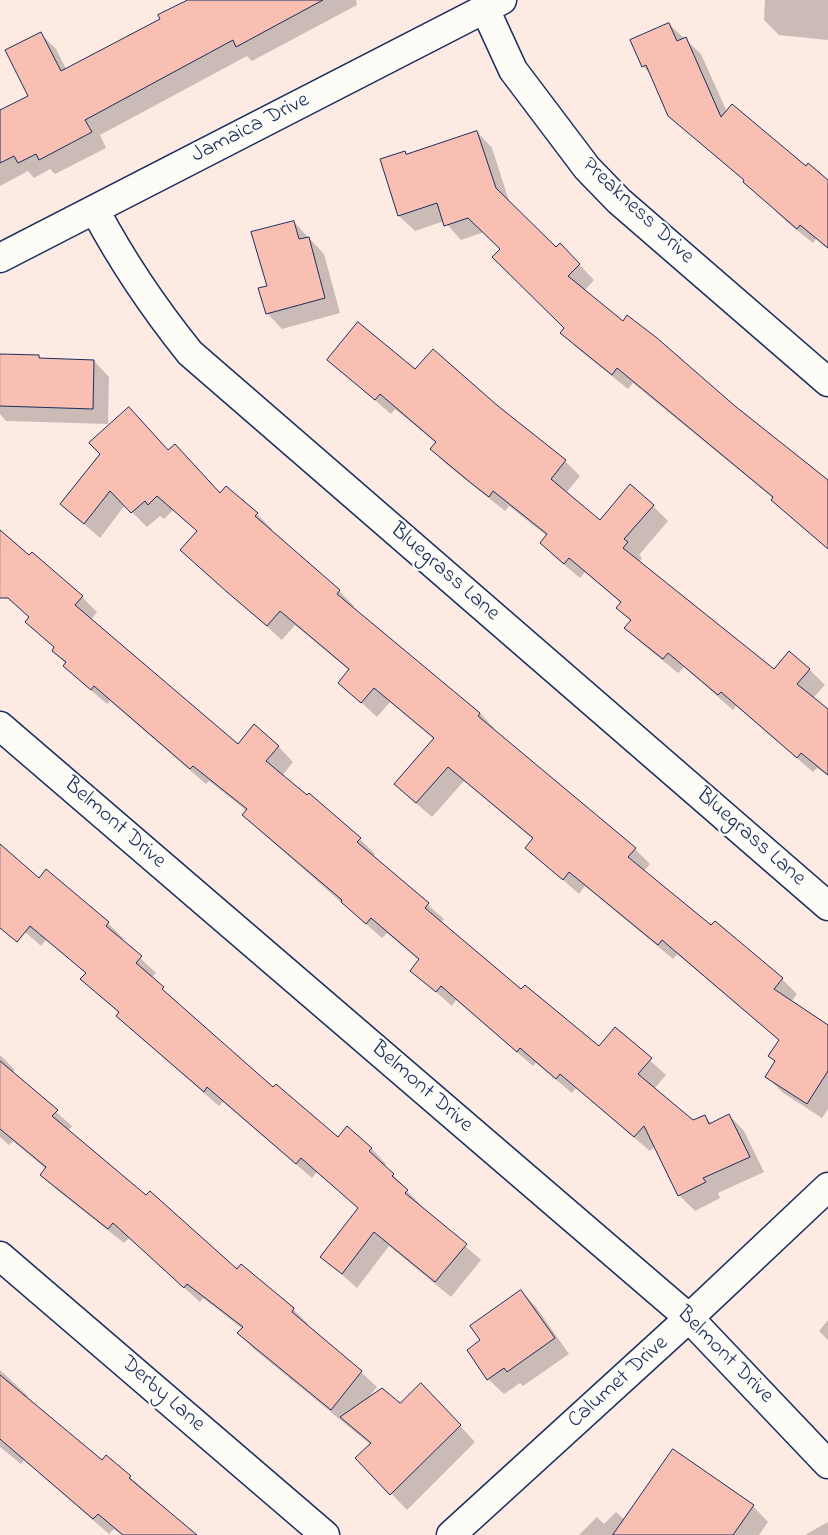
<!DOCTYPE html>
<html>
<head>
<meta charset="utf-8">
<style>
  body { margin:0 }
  canvas { display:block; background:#fceae3 }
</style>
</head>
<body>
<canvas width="828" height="1535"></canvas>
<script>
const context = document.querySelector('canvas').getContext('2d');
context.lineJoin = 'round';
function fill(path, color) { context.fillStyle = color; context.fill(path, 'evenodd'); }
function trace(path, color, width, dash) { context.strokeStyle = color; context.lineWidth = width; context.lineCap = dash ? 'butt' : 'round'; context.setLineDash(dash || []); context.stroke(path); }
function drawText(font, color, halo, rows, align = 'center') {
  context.font = font + ' "Indie Flower",sans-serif'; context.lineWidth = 4.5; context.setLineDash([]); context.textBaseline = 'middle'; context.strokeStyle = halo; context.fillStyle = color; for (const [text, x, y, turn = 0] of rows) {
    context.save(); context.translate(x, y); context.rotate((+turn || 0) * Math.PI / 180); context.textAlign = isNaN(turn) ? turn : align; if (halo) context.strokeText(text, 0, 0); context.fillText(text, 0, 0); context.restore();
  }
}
fill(new Path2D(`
  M 191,0 L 356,0 L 357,5 L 252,61 L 247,56 L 100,135 L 106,148 L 55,174 L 50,169 L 34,178 L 28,171 L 0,186 L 0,112 L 29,96 L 41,34 L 56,49 L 66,69 L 162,20 Z
  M 765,0 L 828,0 L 828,40 L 779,35 L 764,20 Z
  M 669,24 L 701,54 L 727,112 L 828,182 L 828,249 L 816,239 L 813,243 L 788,223 L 745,181 L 670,116 L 651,75 L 643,66 Z
  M 477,132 L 492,148 L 510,204 L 556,249 L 560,245 L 594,280 L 584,291 L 828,481 L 828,549 L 788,515 L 774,499 L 633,383 L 628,389 L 577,348 L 562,333 L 566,328 L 502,249 L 484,232 L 461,240 L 444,221 L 415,231 L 399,216 L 381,160 L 405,152 L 408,155 Z
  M 294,222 L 324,254 L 340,313 L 282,329 L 267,313 L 269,286 Z
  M 0,355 L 38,356 L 42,360 L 94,361 L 109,377 L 108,424 L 6,421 L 0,414 Z
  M 328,360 L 415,371 L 497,407 L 565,461 L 580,476 L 566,493 L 600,521 L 653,506 L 668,521 L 639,555 L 642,558 L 639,562 L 774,670 L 810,670 L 825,685 L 813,698 L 828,711 L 828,776 L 817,768 L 813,772 L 736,706 L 733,710 L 684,667 L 678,673 L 641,643 L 626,628 L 631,621 L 618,607 L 621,603 L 585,572 L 580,578 L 556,558 L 541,543 L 547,536 L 509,506 L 505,511 L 446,464 L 431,449 L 436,443 L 395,409 L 391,414 Z
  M 169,451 L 221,494 L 226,488 L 257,514 L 272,529 L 270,531 L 339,591 L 354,606 L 352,609 L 480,713 L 494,728 L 493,730 L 635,849 L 650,864 L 643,872 L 711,927 L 782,979 L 797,994 L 791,1002 L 828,1027 L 828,1109 L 822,1118 L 782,1092 L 767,1077 L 776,1062 L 770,1056 L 780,1041 L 677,954 L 673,959 L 585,886 L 579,894 L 527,848 L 534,840 L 464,781 L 432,817 L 411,799 L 396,784 L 434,739 L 390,702 L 377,717 L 339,682 L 350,671 L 295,625 L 282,640 L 197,565 L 182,550 L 198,532 L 173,510 L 164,519 L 160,516 L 147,527 L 125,505 L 100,538 L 61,504 Z
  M 0,532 L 82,597 L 97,612 L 91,620 L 238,746 L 278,746 L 293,762 L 282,776 L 360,839 L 375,854 L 373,857 L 444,919 L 440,923 L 521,990 L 599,1048 L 615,1029 L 666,1075 L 654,1089 L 693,1122 L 705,1116 L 712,1124 L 729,1115 L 744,1131 L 764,1172 L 718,1193 L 720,1198 L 695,1211 L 679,1195 L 655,1146 L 650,1151 L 576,1088 L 572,1093 L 536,1063 L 533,1066 L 456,1000 L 452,1006 L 412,971 L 420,961 L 387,933 L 382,938 L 259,830 L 244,815 L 247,811 L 209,781 L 206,784 L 110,701 L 107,704 L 80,681 L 65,666 L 66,664 L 53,651 L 55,648 L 26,622 L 30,618 L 0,591 Z
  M 0,846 L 39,880 L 108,923 L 123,938 L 121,940 L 156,973 L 151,978 L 177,1004 L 273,1089 L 338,1138 L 371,1148 L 386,1164 L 384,1166 L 408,1190 L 407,1191 L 422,1206 L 421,1208 L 481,1260 L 451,1297 L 389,1246 L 357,1288 L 322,1257 L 359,1209 L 317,1172 L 312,1178 L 223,1102 L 219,1106 L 133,1031 L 117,1016 L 119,1013 L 82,979 L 87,974 L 46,940 L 41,946 L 0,910 Z
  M 0,1055 L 15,1070 L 12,1073 L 72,1126 L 68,1131 L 237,1271 L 241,1265 L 293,1309 L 309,1325 L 307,1326 L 361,1372 L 377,1387 L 368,1398 L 400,1405 L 436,1400 L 475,1442 L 407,1510 L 357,1458 L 371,1445 L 254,1349 L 239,1333 L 243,1329 L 203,1298 L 200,1302 L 129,1238 L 124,1243 L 57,1190 L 41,1175 L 46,1169 L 13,1141 L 9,1145 L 0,1137 Z
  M 521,1291 L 536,1307 L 569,1354 L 523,1386 L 520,1383 L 504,1394 L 488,1379 L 482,1340 Z
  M 828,1320 L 828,1340 L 819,1331 Z
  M 0,1370 L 28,1396 L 26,1399 L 102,1461 L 106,1456 L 196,1535 L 122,1535 L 114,1529 L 109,1534 L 24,1460 L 21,1464 L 0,1447 Z
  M 753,1506 L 768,1522 L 759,1535 L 579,1535 L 597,1517 L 604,1524 L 616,1512 L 625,1520 Z
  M 828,1522 L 828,1535 L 805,1535 Z`), '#0003');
const building = new Path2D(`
  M 188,0 L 323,0 L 236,47 L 233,40 L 85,120 L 92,132 L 39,160 L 36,154 L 18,163 L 14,156 L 0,163 L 0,110 L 28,96 L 5,50 L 41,32 L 61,71 L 160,19 L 158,15 Z
  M 669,23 L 677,41 L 686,37 L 721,117 L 732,104 L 806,166 L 808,163 L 828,180 L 828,248 L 800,225 L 797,229 L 743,182 L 744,180 L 668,116 L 646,65 L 642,67 L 630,40 Z
  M 477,131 L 496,188 L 556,247 L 560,243 L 580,264 L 568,276 L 623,321 L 627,315 L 657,338 L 735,406 L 828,480 L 828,549 L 771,500 L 773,497 L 617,368 L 612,375 L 560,333 L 564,328 L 492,257 L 500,249 L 468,218 L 444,226 L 437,203 L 398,216 L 380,159 L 405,151 L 406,154 Z
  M 294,221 L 299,239 L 309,237 L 325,298 L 266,314 L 258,288 L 267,286 L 251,232 Z
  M 358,322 L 415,369 L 433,349 L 498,406 L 566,460 L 551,479 L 600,520 L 630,484 L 654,505 L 624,539 L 628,542 L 623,548 L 774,669 L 789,651 L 810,669 L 797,684 L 828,709 L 828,775 L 801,753 L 797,758 L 721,692 L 718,695 L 668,653 L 663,659 L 624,628 L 631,620 L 616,608 L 621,602 L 569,558 L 564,564 L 540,543 L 547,534 L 493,491 L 489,497 L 471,483 L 430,449 L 436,442 L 380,394 L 375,400 L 327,360 Z
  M 0,354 L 39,355 L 39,358 L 94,360 L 93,409 L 0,406 Z
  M 129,407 L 168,450 L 175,444 L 220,493 L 226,486 L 258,513 L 255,516 L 340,590 L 337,594 L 480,713 L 478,716 L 636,848 L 628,857 L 711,925 L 715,921 L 783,978 L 774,989 L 828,1025 L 828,1071 L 807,1104 L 765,1077 L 775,1061 L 768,1056 L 779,1040 L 662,940 L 658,945 L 569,872 L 563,880 L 525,848 L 533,838 L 448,767 L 416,803 L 394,784 L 434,738 L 374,688 L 361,703 L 338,683 L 349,669 L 280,611 L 267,626 L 227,592 L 180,550 L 197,531 L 157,496 L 148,505 L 145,501 L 131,513 L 110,491 L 84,524 L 60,504 L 100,454 L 89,443 Z
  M 0,530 L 29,555 L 32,552 L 83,596 L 75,605 L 238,744 L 254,724 L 279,746 L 266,761 L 307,795 L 309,793 L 361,838 L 357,842 L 429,903 L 425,908 L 521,989 L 525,985 L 599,1046 L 615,1027 L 652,1058 L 638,1074 L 693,1120 L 705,1115 L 709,1124 L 729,1114 L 750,1157 L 703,1178 L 706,1182 L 678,1196 L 644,1126 L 634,1137 L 560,1074 L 556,1079 L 520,1048 L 517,1052 L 441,986 L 436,992 L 410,971 L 419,959 L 371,918 L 366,924 L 341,902 L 342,900 L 242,815 L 247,809 L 193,766 L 190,769 L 94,686 L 91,690 L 63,666 L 66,662 L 52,651 L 54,647 L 25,622 L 29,617 L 8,598 L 0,598 Z
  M 0,844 L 39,878 L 46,869 L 109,922 L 106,926 L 142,956 L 136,963 L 164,987 L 162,989 L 273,1087 L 276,1084 L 338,1137 L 347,1126 L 372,1148 L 369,1151 L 394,1174 L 392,1176 L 408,1190 L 405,1193 L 467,1244 L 435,1282 L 374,1232 L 342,1274 L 320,1257 L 358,1208 L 301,1158 L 296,1164 L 207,1087 L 204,1092 L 116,1016 L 119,1012 L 80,979 L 86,973 L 30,926 L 17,942 L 0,928 Z
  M 0,1061 L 58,1110 L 52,1116 L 146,1195 L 150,1191 L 237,1269 L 241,1264 L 294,1308 L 292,1312 L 362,1371 L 331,1410 L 237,1333 L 243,1327 L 187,1284 L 184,1288 L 113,1223 L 108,1229 L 40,1175 L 46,1167 L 0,1129 Z
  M 521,1290 L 555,1338 L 507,1372 L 504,1368 L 487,1380 L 467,1350 L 480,1340 L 470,1326 Z
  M 0,1375 L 102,1460 L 106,1455 L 131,1476 L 129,1478 L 197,1535 L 123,1535 L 98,1514 L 93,1519 L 0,1439 Z
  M 421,1383 L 461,1425 L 390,1495 L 355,1458 L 371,1443 L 340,1417 L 382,1388 L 400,1403 Z
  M 673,1449 L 754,1505 L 733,1535 L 613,1535 Z`);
fill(building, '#f9bfb3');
trace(building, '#1b2f5e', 1);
const minor = new Path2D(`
  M 485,9 L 513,70 L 587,168 L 619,201 L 828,382
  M 95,210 C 122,261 153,307 190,353 L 828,906
  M 0,258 L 502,0
  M 0,726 L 689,1318 L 828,1464
  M 0,1256 L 325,1535
  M 451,1535 L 689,1318 L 828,1187`);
trace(minor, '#1b2f5e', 31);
trace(minor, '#fdfcf7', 28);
drawText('22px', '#1b2f5e', '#fdfcf7', [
  ["Jamaica Drive",251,129,-27],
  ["Preakness Drive",637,212,43],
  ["Bluegrass Lane",444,573,41],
  ["Belmont Drive",114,824,41],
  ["Bluegrass Lane",750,838,41],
  ["Belmont Drive",421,1088,41],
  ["Belmont Drive",724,1356,45],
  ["Calumet Drive",619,1383,-42],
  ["Derby Lane",162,1395,41]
]);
</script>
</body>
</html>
